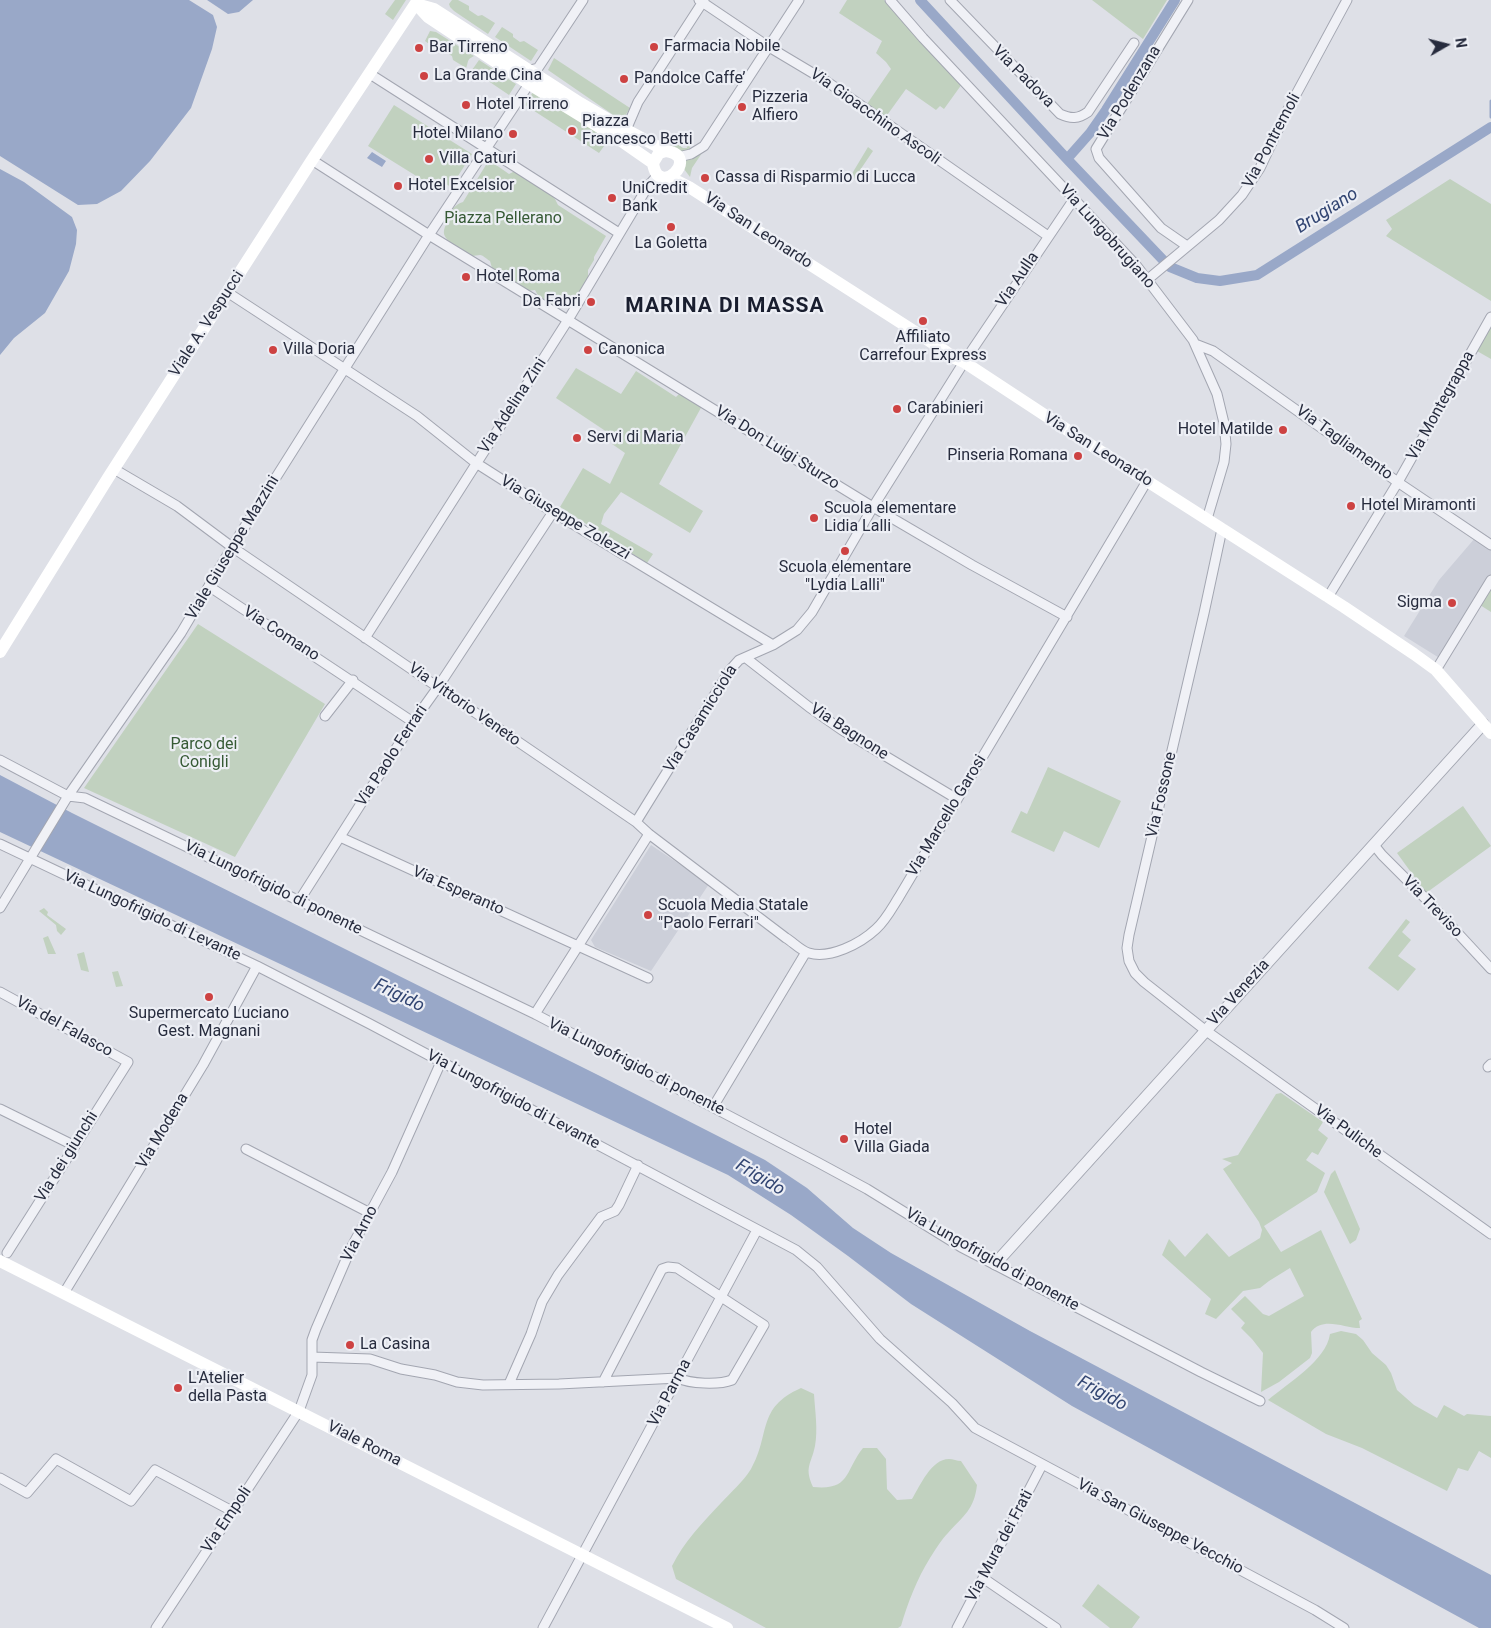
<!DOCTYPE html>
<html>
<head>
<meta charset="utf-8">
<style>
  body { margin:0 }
  #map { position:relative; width:1491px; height:1628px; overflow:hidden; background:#dee0e7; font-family:Roboto,sans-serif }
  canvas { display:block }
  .north { position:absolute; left:1421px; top:20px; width:50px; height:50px; -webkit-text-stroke:4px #edeff5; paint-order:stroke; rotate:82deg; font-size:14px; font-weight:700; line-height:20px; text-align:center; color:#272c3e }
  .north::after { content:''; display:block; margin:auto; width:18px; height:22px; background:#272c3e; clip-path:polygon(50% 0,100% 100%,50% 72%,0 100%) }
</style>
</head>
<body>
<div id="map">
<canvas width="1491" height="1628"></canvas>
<div class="north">N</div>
</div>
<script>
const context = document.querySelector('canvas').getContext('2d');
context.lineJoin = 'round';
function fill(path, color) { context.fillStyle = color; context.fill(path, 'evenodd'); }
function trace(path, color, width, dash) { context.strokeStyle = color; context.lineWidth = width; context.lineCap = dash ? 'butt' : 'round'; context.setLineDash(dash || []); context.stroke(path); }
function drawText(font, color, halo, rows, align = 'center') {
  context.font = font + ' Roboto,sans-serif'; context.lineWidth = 4.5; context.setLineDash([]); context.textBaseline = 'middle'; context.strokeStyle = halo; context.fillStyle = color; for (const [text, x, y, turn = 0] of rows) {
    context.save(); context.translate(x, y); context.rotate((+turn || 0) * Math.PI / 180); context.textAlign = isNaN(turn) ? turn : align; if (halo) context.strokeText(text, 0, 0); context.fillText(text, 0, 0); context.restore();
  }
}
fill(new Path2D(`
  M 1475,538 L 1491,548 L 1491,576 L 1441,659 L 1404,636 L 1439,580 Z
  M 651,845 L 709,884 L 651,971 L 595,947 L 591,940 Z`), '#cccfd9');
fill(new Path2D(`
  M 395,0 L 406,0 L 393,20 L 385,14 Z
  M 452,0 L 458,0 L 469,6 L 469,10 L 478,16 L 482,15 L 495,23 L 488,34 L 454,11 L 450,7 L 449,4 Z
  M 847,0 L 884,0 L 962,84 L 944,109 L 940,106 L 936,110 L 906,89 L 885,118 L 867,104 L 891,69 L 886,62 L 876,53 L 882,41 L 839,13 Z
  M 1092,0 L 1167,0 L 1143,39 Z
  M 502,27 L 513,34 L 513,37 L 520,42 L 524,41 L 538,50 L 531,61 L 495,37 Z
  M 430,31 L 436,32 L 474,56 C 466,60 469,61 466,68 L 453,60 L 452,56 L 445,52 L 441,53 L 425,41 Z
  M 554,58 L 630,108 L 622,121 L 548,70 Z
  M 479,60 L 516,84 L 509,95 L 472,70 Z
  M 533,92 L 610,138 L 599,153 L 525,105 Z
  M 394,105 L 472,154 L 451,187 L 439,180 L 434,187 L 368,146 Z
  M 662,133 L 683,148 L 687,148 L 686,141 L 688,143 L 690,148 L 688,150 L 681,152 L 661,139 L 660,135 Z
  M 868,147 L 873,151 L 854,179 L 850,177 Z
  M 704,150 L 692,168 L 690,177 L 684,169 L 684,159 Z
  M 489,160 L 509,174 L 515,171 L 522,176 L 537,181 L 555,199 L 558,205 L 606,236 L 594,257 L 594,260 L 588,270 L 588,279 L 575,301 L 569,300 L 564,308 L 559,305 C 548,308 540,300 535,290 L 528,291 L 520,287 L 516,282 L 492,268 L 490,261 C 488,260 483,255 480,255 C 477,255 475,256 472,256 C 463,254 447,243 444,234 C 443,229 447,223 448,219 C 450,211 455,204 463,202 Z
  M 1450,179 L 1491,204 L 1491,301 L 1386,236 L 1392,229 L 1386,220 Z
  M 1491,327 L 1491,359 L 1477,351 Z
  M 576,368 L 621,394 L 636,371 L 676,397 L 680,393 L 702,406 L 659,484 L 703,511 L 690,533 L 621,492 L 604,514 L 601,524 L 653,554 L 647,563 L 560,507 L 583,468 L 610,484 L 625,453 L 612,444 L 613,436 L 556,398 Z
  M 1491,586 L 1491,612 L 1480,605 Z
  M 198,624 L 325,704 L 235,857 L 84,788 Z
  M 1048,767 L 1121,801 L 1099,848 L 1064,831 L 1054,852 L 1011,832 L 1021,811 L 1027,814 Z
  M 1463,806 L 1491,846 L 1426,893 L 1397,853 Z
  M 44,908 L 48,912 L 47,915 L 66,929 L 61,935 L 57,931 L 56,925 L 39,911 Z
  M 1406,919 L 1410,922 L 1402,932 L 1411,940 L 1398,956 L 1416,969 L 1398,991 L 1368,968 Z
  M 48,936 L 56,954 L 48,954 L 43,938 Z
  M 84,952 L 89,972 L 81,970 L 77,954 Z
  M 118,971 L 123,986 L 116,987 L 112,972 Z
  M 1281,1093 L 1323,1122 L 1318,1130 L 1328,1138 L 1318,1155 L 1312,1152 L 1306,1160 L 1325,1173 L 1317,1192 L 1264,1226 L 1281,1252 L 1321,1230 L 1362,1319 L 1359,1321 L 1360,1328 C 1344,1328 1323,1316 1311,1332 L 1312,1353 L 1310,1358 L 1279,1382 L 1261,1392 L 1263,1353 L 1252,1339 L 1241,1328 L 1245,1323 L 1231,1309 L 1245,1296 L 1263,1314 L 1269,1316 L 1304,1296 L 1290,1268 L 1269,1281 L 1260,1288 L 1243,1291 L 1216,1319 L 1205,1314 L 1211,1299 L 1162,1255 L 1169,1239 L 1185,1257 L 1207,1233 L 1229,1257 L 1260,1238 L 1262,1230 L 1259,1222 L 1223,1169 L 1232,1163 L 1222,1159 L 1238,1155 L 1276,1094 Z
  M 1335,1170 L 1360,1229 L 1356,1240 L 1350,1244 L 1324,1192 L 1331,1174 Z
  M 1341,1331 L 1356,1334 L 1363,1340 L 1372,1353 L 1386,1365 L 1391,1373 L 1397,1390 L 1414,1405 L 1437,1418 L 1444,1405 L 1464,1416 L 1467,1414 L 1491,1416 L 1491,1458 L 1479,1451 L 1468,1471 L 1458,1468 L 1447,1491 L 1362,1448 L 1326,1434 L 1268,1400 C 1288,1383 1326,1361 1330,1334 Z
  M 801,1388 L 814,1394 C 815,1411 818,1429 815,1446 C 811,1465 804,1467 813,1487 C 851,1491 845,1470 863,1448 L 877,1448 L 886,1459 L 887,1489 L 897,1500 L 912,1499 C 920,1486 931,1459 949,1459 C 953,1459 957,1461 961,1461 L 977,1485 C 974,1510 964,1515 948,1533 C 941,1540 935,1550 930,1558 C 917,1579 908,1602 901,1626 L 898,1628 L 766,1628 L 676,1579 L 672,1566 C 684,1542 702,1523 721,1503 C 731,1492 743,1482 751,1469 C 771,1434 756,1408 801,1388 Z
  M 1098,1584 L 1140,1617 L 1132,1628 L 1110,1628 L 1082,1606 Z`), '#c1d1bf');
fill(new Path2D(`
  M 0,0 L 189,0 L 213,15 L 217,27 L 212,49 L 191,108 L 150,161 L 121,191 L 97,204 L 78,205 L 0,156 Z
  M 207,0 L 253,0 L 239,12 L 228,14 Z
  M 372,152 L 386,161 L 382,167 L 367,158 Z
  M 0,169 L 24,182 L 72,217 L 77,230 L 76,244 L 69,271 L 45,313 L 14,338 L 0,355 Z
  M 0,775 L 72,813 L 598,1075 L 765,1160 L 807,1188 L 853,1228 L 891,1253 L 1030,1331 L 1491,1575 L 1491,1628 L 1479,1628 L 1072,1406 L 911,1304 L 848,1256 L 791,1215 L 728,1175 L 0,832 Z`), '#99a8c8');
trace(new Path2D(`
  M 1491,101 L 1491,117`), '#99a8c8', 3);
trace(new Path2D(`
  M 920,0 L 1067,159 L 1164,261
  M 1067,159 L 1090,133 L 1106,110 L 1175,0
  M 1170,267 L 1197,278 L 1220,281 L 1257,275 L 1491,127`), '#99a8c8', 10);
const minor = new Path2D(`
  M 699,0 L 769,47 L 826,81 L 1048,236
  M 890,0 L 923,38 L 1136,265 L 1193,340 L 1217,394 L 1224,423 L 1226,444 L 1224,462 L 1207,519
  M 950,0 L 1060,114 C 1071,119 1078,119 1088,112 L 1134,43
  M 530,70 L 538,68 L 583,0
  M 370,74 L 619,233
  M 626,130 L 638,102 L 704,0
  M 678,157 L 691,154 L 704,146 L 799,0
  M 312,160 L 429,235 L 873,507 L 972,565 L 1067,617
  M 1187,246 L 1161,228 L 1099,158 L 1096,149 L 1188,0
  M 1147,280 L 1219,220 L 1242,195 L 1260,168 L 1286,113 L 1347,0
  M 227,292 L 417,416 L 476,463 L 553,512 L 773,645
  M 1195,344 L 1213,351 L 1402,485 L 1491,545
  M 114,469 L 177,506 L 232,547 L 636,822 L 649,834 L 786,938 C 793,942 801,951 809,953 C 830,959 860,944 876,929 C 886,920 892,908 899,897 L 1147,481
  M 1222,529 L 1204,613 L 1129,935 L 1127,948 L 1129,961 L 1135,973 L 1144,982 L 1205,1030 L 1491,1234
  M 210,587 L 413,722
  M 1328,597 L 1398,482 L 1491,317
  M 365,638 L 568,320 L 648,186 L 658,175
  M 746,658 L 809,707 L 842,730 L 957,799
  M 1436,670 L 1491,580
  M 325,716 L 353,680
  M 0,760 L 68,796 L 85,798 L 535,1014 L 819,1163 L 867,1189 L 961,1247 L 1201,1372 L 1260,1401
  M 636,822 L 730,670 L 739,660 L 773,645 L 797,630 L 812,612 L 873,507 L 964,362 L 1074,199
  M 340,837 L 648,978
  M 0,844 L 257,966 L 370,1024 L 796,1250 L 817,1267 L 880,1339 L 952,1403 L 975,1428 L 1315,1610 L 1344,1628
  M 1374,845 L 1382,855 L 1429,902 L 1491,969
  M 299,901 L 413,722 L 438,687 L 553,512
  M 0,908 L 68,796 L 181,633 L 232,547 L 429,235 L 529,84
  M 0,992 L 128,1062 L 7,1253
  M 535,1014 L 649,834
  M 1488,1067 L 1491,1064
  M 713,1107 L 806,952
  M 0,1109 L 75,1146
  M 246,1149 L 370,1213
  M 64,1293 L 203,1065 L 257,966
  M 312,1357 L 370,1359 L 401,1369 L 435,1375 L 457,1382 L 483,1385 L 559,1384 L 678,1378 C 690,1384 719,1385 732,1380 L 764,1325 L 677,1268 L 668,1267 L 662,1269 L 603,1382
  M 509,1384 L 531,1334 L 542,1302 L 558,1275 L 601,1217 L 615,1211 L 619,1205 L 638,1165
  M 0,1478 L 27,1493 L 56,1459 L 131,1501 L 155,1470 L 232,1511
  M 983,1578 L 1056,1628
  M 156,1628 L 299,1411 L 312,1375 L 312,1340 L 316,1329 L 351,1248 L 392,1172 L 441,1062
  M 543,1628 L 757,1230
  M 957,1628 L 1042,1465`);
const tertiary = new Path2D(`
  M 995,1264 L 1483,724`);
trace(minor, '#a3a6b1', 11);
trace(tertiary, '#a3a6b1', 13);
trace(minor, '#f0f1f6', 9);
trace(tertiary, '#f0f1f6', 11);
trace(new Path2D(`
  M 416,4 L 434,9 L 580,103 L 621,127 L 666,151 C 702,156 658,200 653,163 L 659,153 L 666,151
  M 416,4 L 428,17 L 529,84 L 620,140 L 653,163
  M 669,177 L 689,187 L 945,351 L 954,358 L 964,362 L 1072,433 L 1344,607 L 1414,654 L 1436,670 L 1491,733
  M 0,652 L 108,478 L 312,160 L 418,0
  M 0,1261 L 727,1628`), '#fff', 12);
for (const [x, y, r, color] of [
  [654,47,5,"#cd4242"],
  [419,48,5,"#cd4242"],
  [424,76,5,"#cd4242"],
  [624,79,5,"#cd4242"],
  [466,105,5,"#cd4242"],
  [742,107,5,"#cd4242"],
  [572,131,5,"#cd4242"],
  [513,134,5,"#cd4242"],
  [429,159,5,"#cd4242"],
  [705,178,5,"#cd4242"],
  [398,186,5,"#cd4242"],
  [612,198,5,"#cd4242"],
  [671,227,5,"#cd4242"],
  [466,277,5,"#cd4242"],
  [591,302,5,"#cd4242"],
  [923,321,5,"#cd4242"],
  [273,350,5,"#cd4242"],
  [588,350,5,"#cd4242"],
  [897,409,5,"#cd4242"],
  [1283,430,5,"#cd4242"],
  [577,438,5,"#cd4242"],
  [1078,456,5,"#cd4242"],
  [1351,506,5,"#cd4242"],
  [814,518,5,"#cd4242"],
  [845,551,5,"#cd4242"],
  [1452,603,5,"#cd4242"],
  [648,915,5,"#cd4242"],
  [209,997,5,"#cd4242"],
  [844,1139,5,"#cd4242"],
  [350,1345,5,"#cd4242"],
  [178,1388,5,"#cd4242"]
]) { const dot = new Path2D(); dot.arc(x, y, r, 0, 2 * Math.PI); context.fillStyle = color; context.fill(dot); trace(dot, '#edeff5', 2); }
drawText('16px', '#272c3e', '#edeff5', [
  ["Farmacia Nobile",664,47],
  ["Bar Tirreno",429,48],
  ["La Grande Cina",434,76],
  ["Pandolce Caffe’",634,79],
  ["Pizzeria",752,98],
  ["Alfiero",752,116],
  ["Hotel Tirreno",476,105],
  ["Piazza",582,122],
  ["Francesco Betti",582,140],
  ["Hotel Milano",503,134,"right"],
  ["Villa Caturi",439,159],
  ["Cassa di Risparmio di Lucca",715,178],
  ["Hotel Excelsior",408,186],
  ["UniCredit",622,189],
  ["Bank",622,207],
  ["La Goletta",671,244,"center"],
  ["Hotel Roma",476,277],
  ["Da Fabri",581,302,"right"],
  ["Affiliato",923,338,"center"],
  ["Carrefour Express",923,356,"center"],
  ["Villa Doria",283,350],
  ["Canonica",598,350],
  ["Carabinieri",907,409],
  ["Hotel Matilde",1273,430,"right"],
  ["Servi di Maria",587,438],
  ["Pinseria Romana",1068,456,"right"],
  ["Hotel Miramonti",1361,506],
  ["Scuola elementare",824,509],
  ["Lidia Lalli",824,527],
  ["Scuola elementare",845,568,"center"],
  ["\"Lydia Lalli\"",845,586,"center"],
  ["Sigma",1442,603,"right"],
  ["Scuola Media Statale",658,906],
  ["\"Paolo Ferrari\"",658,924],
  ["Supermercato Luciano",209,1014,"center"],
  ["Gest. Magnani",209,1032,"center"],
  ["Hotel",854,1130],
  ["Villa Giada",854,1148],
  ["La Casina",360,1345],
  ["L'Atelier",188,1379],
  ["della Pasta",188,1397]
], 'left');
drawText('16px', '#272c3e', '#edeff5', [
  ["Via Padova",1023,77,45],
  ["Via Podenzana",1130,93,-59],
  ["Via Gioacchino Ascoli",875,117,35],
  ["Via Pontremoli",1272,141,-62],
  ["Via San Leonardo",758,231,33],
  ["Via Lungobrugiano",1107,237,48],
  ["Via Aulla",1018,280,-56],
  ["Viale A. Vespucci",207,324,-57],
  ["Via Adelina Zini",513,406,-57],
  ["Via Montegrappa",1441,406,-61],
  ["Via Tagliamento",1344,443,36],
  ["Via Don Luigi Sturzo",777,448,32],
  ["Via San Leonardo",1098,450,32],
  ["Via Giuseppe Zolezzi",565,518,31],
  ["Viale Giuseppe Mazzini",233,548,-59],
  ["Via Comano",281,634,33],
  ["Via Vittorio Veneto",464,705,35],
  ["Via Casamicciola",701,719,-58],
  ["Via Bagnone",849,732,33],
  ["Via Paolo Ferrari",392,756,-57],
  ["Via Fossone",1162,795,-77],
  ["Via Marcello Garosi",947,816,-59],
  ["Via Lungofrigido di ponente",273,888,26],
  ["Via Esperanto",458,891,24],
  ["Via Treviso",1432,907,46],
  ["Via Lungofrigido di Levante",152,916,25],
  ["Via Venezia",1239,993,-48],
  ["Via del Falasco",64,1027,29],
  ["Via Lungofrigido di ponente",636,1067,27],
  ["Via Lungofrigido di Levante",513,1100,28],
  ["Via Modena",163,1131,-59],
  ["Via Puliche",1348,1132,36],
  ["Via dei giunchi",67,1157,-58],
  ["Via Arno",360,1234,-63],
  ["Via Lungofrigido di ponente",992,1260,29],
  ["Via Parma",670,1393,-62],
  ["Viale Roma",364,1444,27],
  ["Via Empoli",227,1520,-56],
  ["Via San Giuseppe Vecchio",1160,1527,28],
  ["Via Mura dei Frati",1000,1546,-62]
]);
drawText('16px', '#365a35', '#edeff5', [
  ["Piazza Pellerano",503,219],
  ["Parco dei",204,745],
  ["Conigli",204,763]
]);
drawText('italic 18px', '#324572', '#edeff5', [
  ["Brugiano",1327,211,-32],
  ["Frigido",399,996,26],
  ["Frigido",760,1178,31],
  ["Frigido",1102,1394,29]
]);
context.letterSpacing = '1px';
drawText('bold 21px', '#191e2f', '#edeff5', [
  ["MARINA DI MASSA",725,307]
]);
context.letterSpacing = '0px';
</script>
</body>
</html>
